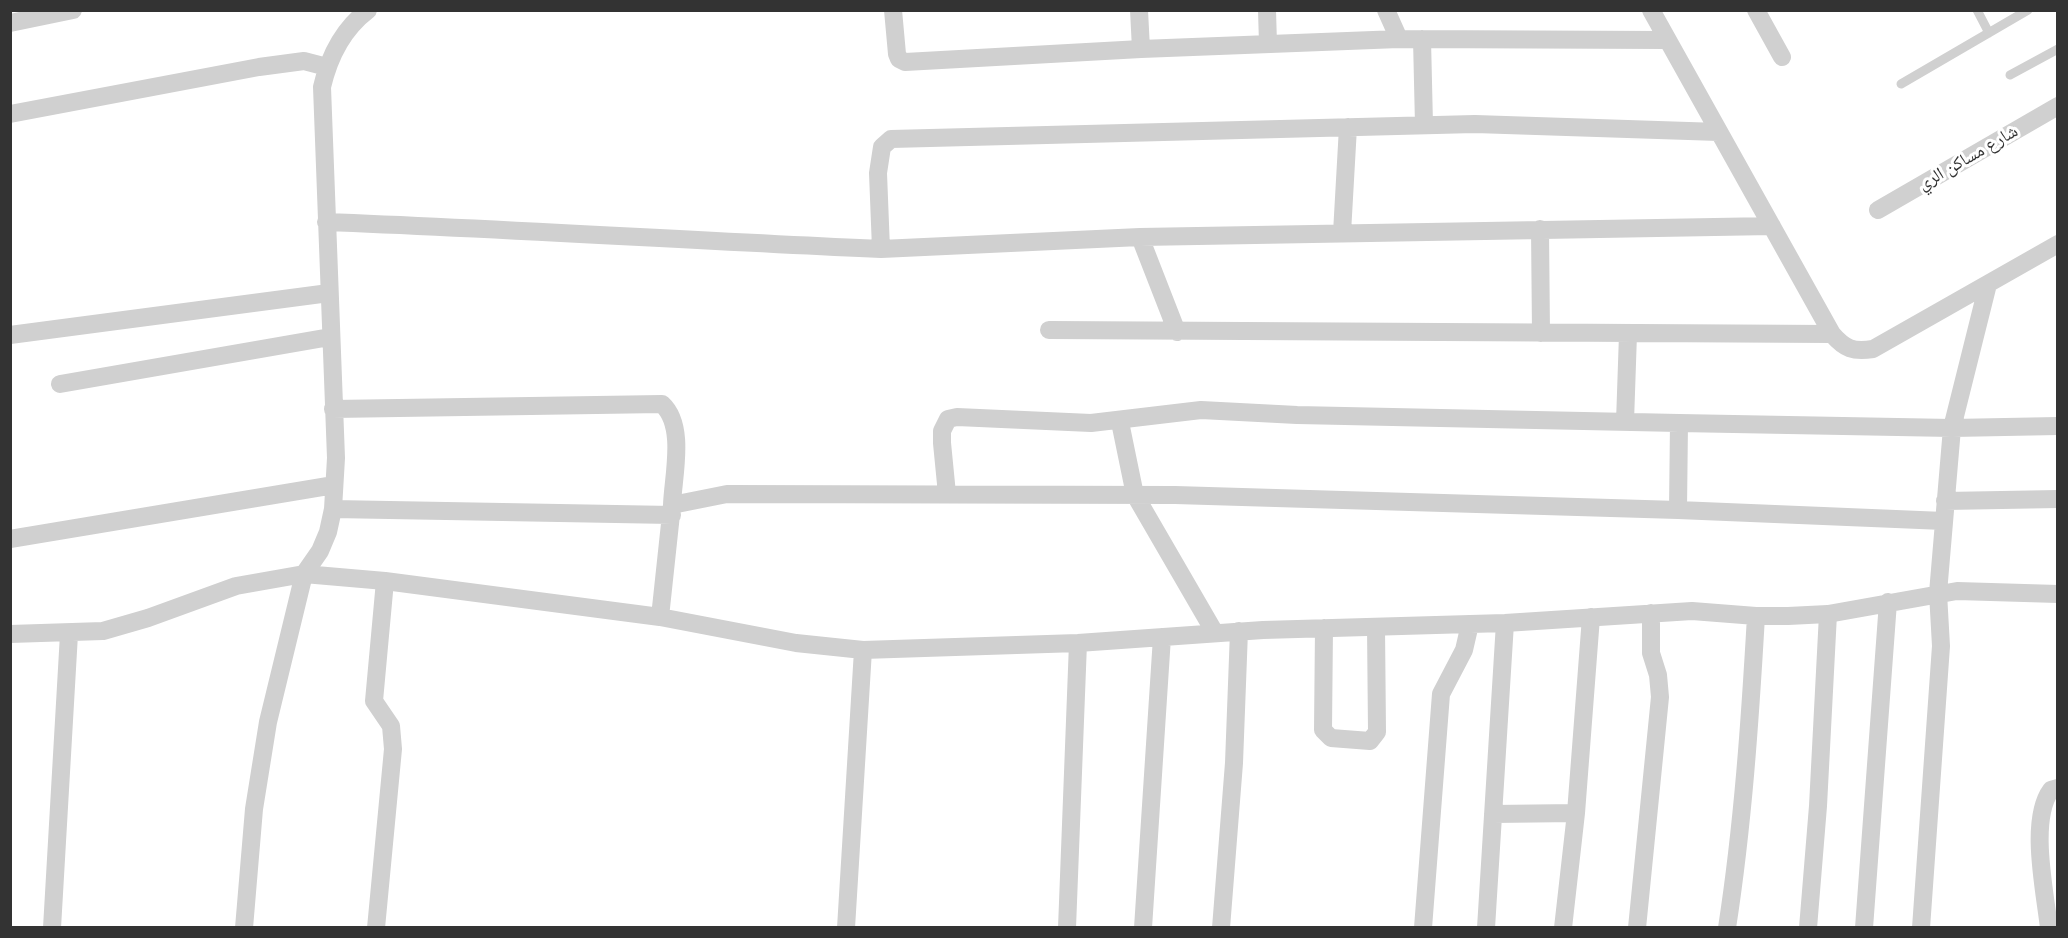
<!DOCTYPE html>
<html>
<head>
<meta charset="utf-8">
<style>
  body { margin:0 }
  #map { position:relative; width:2068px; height:938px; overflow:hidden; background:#fff; font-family:"Fira Sans Condensed",sans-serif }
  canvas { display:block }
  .frame { position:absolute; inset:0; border:12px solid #333; pointer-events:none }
</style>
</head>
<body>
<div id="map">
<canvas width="2068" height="938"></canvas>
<div class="frame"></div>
</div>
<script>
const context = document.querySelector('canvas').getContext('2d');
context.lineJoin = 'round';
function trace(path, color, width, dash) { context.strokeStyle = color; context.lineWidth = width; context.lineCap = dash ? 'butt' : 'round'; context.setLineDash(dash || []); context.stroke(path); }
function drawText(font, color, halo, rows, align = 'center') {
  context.font = font + ' "Fira Sans Condensed","Noto Naskh Arabic",sans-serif'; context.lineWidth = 6; context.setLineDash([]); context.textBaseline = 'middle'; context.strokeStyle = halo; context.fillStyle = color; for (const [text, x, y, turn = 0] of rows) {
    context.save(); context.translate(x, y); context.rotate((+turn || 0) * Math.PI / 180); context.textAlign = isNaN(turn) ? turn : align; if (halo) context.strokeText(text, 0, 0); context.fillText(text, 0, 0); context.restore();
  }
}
trace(new Path2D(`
  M 1977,10 L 1989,33
  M 2010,75 L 2058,49
  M 1901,84 L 2028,10`), '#d0d0d0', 9);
trace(new Path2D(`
  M 893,10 L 897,54 L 899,59 L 905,62 L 1141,49 L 1399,39 L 1667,40
  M 1139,10 L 1141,49
  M 1267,10 L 1268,44
  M 1386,10 L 1399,39
  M 1651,10 L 1832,334 C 1845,349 1853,352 1873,349 L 2058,244
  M 1756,10 L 1782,57
  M 10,23 L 73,10
  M 1422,39 L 1424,125
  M 10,114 L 259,67 L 304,61 L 327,67
  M 1719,132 L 1475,124 L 891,139 L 882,147 L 878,173 L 881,249 L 1140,237 L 1772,226
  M 1878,210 L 2058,106
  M 326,222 C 511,229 696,241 881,249
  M 1540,229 L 1541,333
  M 1342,233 L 1348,127
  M 1140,237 L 1177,332
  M 1049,330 L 1832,334
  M 10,335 L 329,293
  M 60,384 L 330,337
  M 333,409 L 662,404 C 686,426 673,476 672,505
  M 1120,422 L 1135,495 L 1215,633
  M 1625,422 L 1628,334
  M 947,494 L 942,443 L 942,431 L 948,419 L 957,417 L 1091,423 L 1201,410 L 1297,415 L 1679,423 L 1952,428 L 2058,426
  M 1945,501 L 2058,499
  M 333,509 L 672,515
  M 1678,510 L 1679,423
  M 10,539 L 334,485
  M 660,617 L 672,505 L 727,494 L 1175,495 L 1678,510 L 1944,521
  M 1324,628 L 1323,730 L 1331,738 L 1370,741 L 1377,732 L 1376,627
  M 10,634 L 103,631 L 148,618 L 236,586 L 304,574 L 385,581 L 660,617 L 796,643 L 863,650 L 1078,643 L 1263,630 L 1505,623 L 1692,611 L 1756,616 L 1788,616 L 1828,614 L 1957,591 L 2058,594
  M 1493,814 L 1576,813
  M 52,928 L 69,634
  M 244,928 L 254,809 L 268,722 L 304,574 L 320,551 L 328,532 L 333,509 L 336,458 L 322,87 C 329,57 343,29 368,10
  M 376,928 L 393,749 L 391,726 L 374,701 L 385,581
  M 846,928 L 863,650
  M 1067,928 L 1078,643
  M 1143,928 L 1162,637
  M 1221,928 L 1234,763 L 1239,631
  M 1423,928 L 1441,694 L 1464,650 L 1470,624
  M 1486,928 L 1505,623
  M 1563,928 L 1576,813 L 1591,617
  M 1637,928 L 1660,697 L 1658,675 L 1651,653 L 1651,613
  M 1727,928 C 1743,824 1750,721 1756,616
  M 1808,928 L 1818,806 L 1828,614
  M 1864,928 L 1888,602
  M 1921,928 L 1941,646 L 1938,593 L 1952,428 L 1988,284
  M 2049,928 C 2045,891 2029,820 2051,790 L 2058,788`), '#d0d0d0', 18);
drawText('18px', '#333', '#fff', [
  ["شارع مساكن الري",1968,158,-30]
]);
</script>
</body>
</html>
